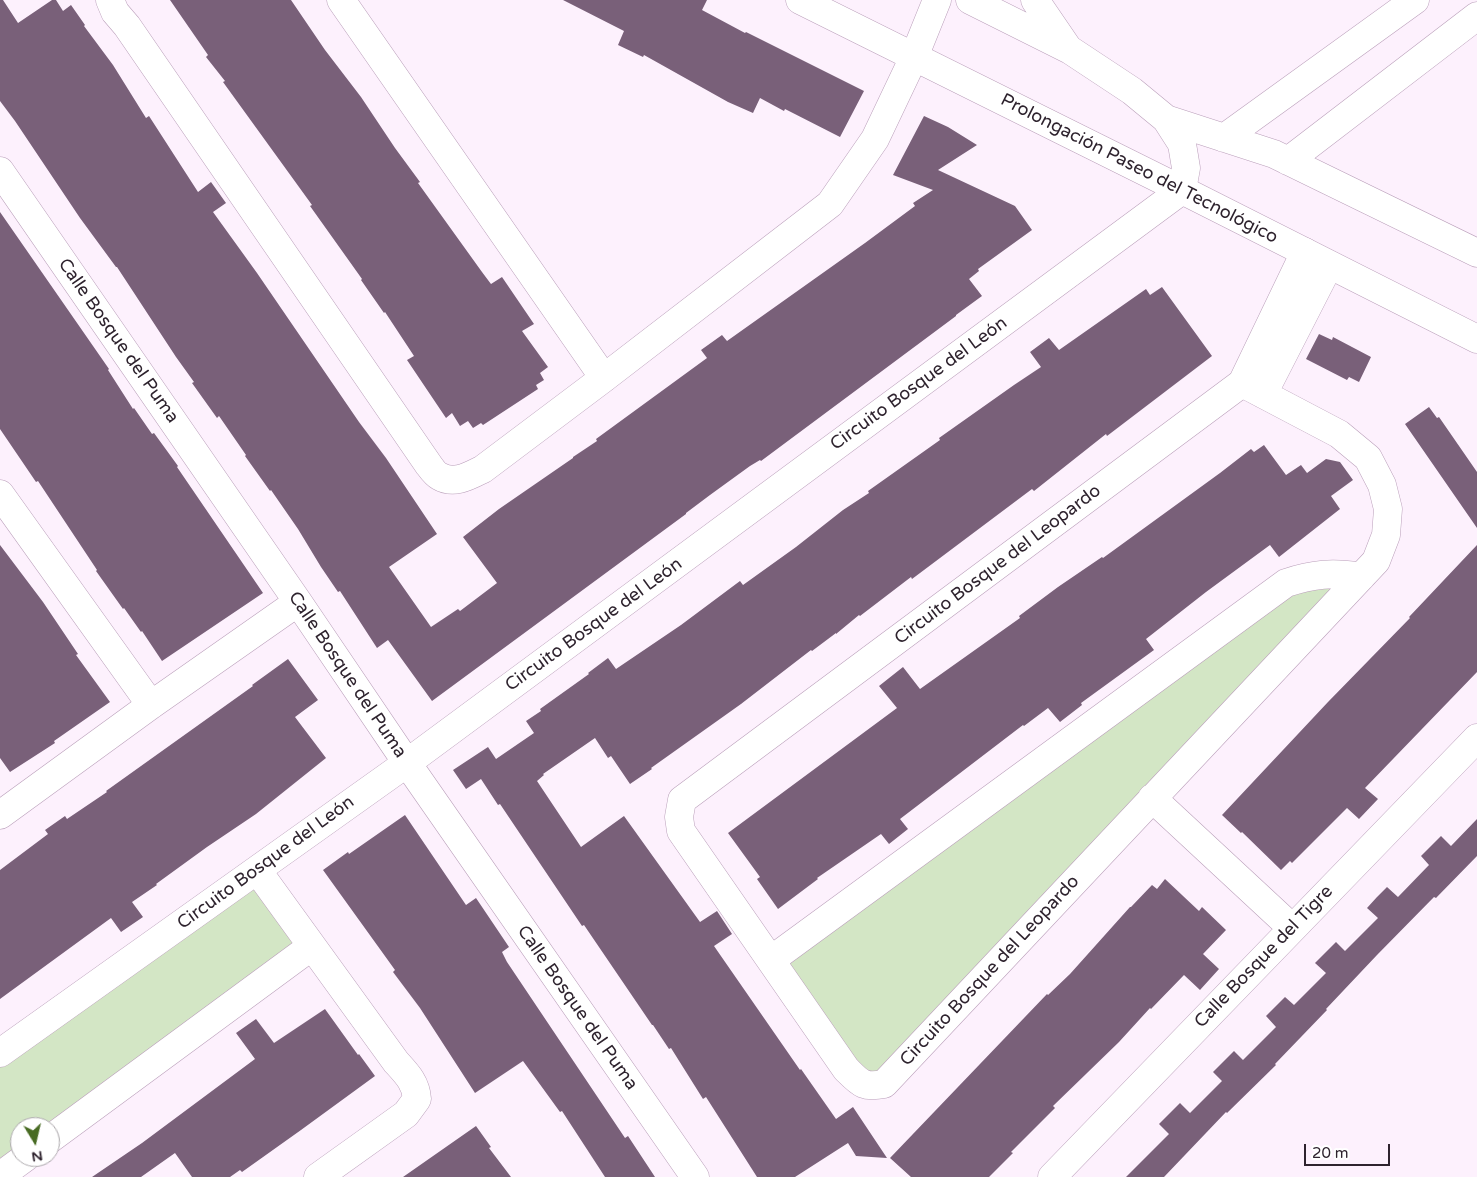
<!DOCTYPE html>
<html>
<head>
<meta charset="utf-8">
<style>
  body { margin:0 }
  #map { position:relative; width:1477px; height:1177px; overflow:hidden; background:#fdf1fd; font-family:"Varela Round",sans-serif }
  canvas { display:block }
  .north { position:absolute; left:10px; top:1117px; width:50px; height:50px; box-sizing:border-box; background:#fff; border:1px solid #aba7ab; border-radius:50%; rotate:171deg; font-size:14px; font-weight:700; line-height:20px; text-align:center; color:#2e232e }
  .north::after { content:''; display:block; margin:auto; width:18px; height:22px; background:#486b23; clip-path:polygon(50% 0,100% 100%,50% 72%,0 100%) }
  .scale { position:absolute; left:1304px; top:1144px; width:86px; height:22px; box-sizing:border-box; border:2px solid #2e232e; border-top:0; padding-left:6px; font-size:15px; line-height:18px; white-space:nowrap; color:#2e232e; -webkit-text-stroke:4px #fff; paint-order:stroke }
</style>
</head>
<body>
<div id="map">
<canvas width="1477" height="1177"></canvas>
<div class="north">N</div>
<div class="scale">20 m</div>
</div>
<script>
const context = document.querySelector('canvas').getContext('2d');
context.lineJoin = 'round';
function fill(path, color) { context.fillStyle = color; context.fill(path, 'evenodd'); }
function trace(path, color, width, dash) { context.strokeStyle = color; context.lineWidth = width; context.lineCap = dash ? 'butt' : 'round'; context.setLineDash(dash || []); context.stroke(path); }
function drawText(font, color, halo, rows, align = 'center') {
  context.font = font + ' "Varela Round",sans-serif'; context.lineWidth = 5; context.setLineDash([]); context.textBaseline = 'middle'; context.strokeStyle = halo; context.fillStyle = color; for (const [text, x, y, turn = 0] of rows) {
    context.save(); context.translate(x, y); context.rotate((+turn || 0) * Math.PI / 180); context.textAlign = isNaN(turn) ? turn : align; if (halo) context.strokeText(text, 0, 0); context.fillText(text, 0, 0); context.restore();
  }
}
fill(new Path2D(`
  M 1302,580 L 1354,580 L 873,1081 L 777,963 Z
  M 256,873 L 310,945 L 50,1127 L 20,1127 L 20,1155 L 0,1169 L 0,1056 Z`), '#d3e6c5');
fill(new Path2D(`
  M 0,0 L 3,0 L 18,23 L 52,0 L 56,0 L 63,11 L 71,5 L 85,25 L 84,26 L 113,65 L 146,118 L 149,116 L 198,192 L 211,182 L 226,203 L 213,212 L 257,273 L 359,422 L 386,458 L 437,534 L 389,567 L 431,627 L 458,609 L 460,611 L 497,583 L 463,537 L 499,509 L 573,458 L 573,457 L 597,441 L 596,439 L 707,358 L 701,350 L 722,335 L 727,341 L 865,243 L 915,206 L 913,203 L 933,190 L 893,175 L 924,116 L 948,127 L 977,145 L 938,170 L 1015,206 L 1032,230 L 978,269 L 979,271 L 969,279 L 982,296 L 956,315 L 956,316 L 761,461 L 760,460 L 750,466 L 710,495 L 686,513 L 686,514 L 432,701 L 388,640 L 377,648 L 340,591 L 338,592 L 321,567 L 298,529 L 271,490 L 270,491 L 245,456 L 246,455 L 219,416 L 217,418 L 192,383 L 194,382 L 176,357 L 117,267 L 116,267 L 80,218 L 15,121 L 0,101 Z
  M 170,0 L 291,0 L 325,50 L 361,97 L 395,148 L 420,182 L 418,183 L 482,272 L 491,284 L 502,277 L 534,324 L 522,331 L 548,367 L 540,373 L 544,380 L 536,385 L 538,389 L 483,425 L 481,423 L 473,428 L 468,421 L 460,426 L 452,413 L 446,418 L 407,360 L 414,356 L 385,312 L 384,313 L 361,280 L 362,279 L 310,206 L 312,205 L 223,82 L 225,81 L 206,57 L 208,55 Z
  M 563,0 L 707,0 L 702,10 L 745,33 L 746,32 L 864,91 L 840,137 L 785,109 L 784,111 L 760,98 L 753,113 L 728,102 L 644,55 L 643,57 L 618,45 L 624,31 Z
  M 0,212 L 109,369 L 108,370 L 133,409 L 134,408 L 152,434 L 154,433 L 178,466 L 177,467 L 263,593 L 162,661 L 142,631 L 141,632 L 124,608 L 123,609 L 96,571 L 97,570 L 38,481 L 36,482 L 0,429 Z
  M 1162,287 L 1212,356 L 1107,436 L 1106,434 L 1034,491 L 1032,489 L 912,579 L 911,577 L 860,616 L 859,615 L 836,634 L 836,633 L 812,651 L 811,650 L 741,704 L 651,768 L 652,769 L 630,784 L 611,756 L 608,758 L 595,738 L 543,774 L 544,775 L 537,781 L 581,847 L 624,816 L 700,922 L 717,911 L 732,934 L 714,946 L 800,1070 L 801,1069 L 836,1119 L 853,1107 L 887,1158 L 856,1156 L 848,1143 L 795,1177 L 757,1177 L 706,1097 L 703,1099 L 671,1048 L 669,1049 L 653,1025 L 652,1025 L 584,925 L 582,926 L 500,804 L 498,805 L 481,779 L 466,789 L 453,770 L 488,747 L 496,759 L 534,733 L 526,721 L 541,711 L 540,709 L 589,674 L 588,673 L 608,658 L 616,669 L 681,625 L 740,581 L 743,585 L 796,547 L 843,510 L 869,493 L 868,491 L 940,440 L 939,438 L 1014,385 L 1041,367 L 1030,352 L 1049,338 L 1059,350 L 1146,289 L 1150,295 Z
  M 1319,334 L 1332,340 L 1333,337 L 1371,357 L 1359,382 L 1349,377 L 1347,380 L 1306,359 Z
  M 1429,407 L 1437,418 L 1439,417 L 1477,472 L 1477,528 L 1405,424 Z
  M 1264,445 L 1286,475 L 1301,465 L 1307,473 L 1326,459 L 1340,462 L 1353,480 L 1331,496 L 1340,509 L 1279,557 L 1270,545 L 1206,592 L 1146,639 L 1154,650 L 1081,703 L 1082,705 L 1060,722 L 1048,708 L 1024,726 L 1023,725 L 900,819 L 908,829 L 889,844 L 881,834 L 817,878 L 818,879 L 778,909 L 757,879 L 760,877 L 728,833 L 897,708 L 879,686 L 903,667 L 920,689 L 1020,618 L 1019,616 L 1058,587 L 1102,557 L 1103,558 L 1220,473 L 1251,449 L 1254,452 Z
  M 0,545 L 43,602 L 78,654 L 76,655 L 110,702 L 54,741 L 55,743 L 10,772 L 0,758 Z
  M 1477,545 L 1477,672 L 1365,788 L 1378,799 L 1359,819 L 1347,808 L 1292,863 L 1290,861 L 1281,870 L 1242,832 L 1241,833 L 1222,815 L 1328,702 L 1410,618 L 1409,617 Z
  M 288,659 L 318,700 L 295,717 L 326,758 L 256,814 L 207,847 L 156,884 L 157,885 L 132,902 L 143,917 L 121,932 L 111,918 L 0,999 L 0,870 L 48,834 L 45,830 L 65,816 L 67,819 L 107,792 L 106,791 L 253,686 L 252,685 Z
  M 405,815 L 466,905 L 476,898 L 509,947 L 502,952 L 507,962 L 625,1138 L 628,1136 L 655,1177 L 605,1177 L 562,1111 L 560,1112 L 523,1061 L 475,1093 L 420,1008 L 393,972 L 395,970 L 323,870 L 348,852 L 349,854 Z
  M 1477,819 L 1477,856 L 1436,898 L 1434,897 L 1377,955 L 1326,1009 L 1327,1010 L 1275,1064 L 1276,1065 L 1227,1113 L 1226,1112 L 1164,1177 L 1126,1177 L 1169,1134 L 1159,1124 L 1180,1103 L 1190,1113 L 1222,1081 L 1213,1072 L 1234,1051 L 1243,1060 L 1276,1027 L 1266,1016 L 1285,997 L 1294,1005 L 1326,973 L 1315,963 L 1336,942 L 1345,951 L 1378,918 L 1367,908 L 1377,897 L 1387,887 L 1398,897 L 1429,865 L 1421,856 L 1441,836 L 1451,846 Z
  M 1165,879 L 1199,911 L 1202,907 L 1226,930 L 1203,954 L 1219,969 L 1200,990 L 1184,975 L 1151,1009 L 1150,1008 L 1119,1042 L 1053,1106 L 1055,1108 L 1011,1152 L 1013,1153 L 989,1177 L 911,1177 L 890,1158 L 1047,994 L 1048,995 L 1070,974 L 1130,907 L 1131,907 L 1152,885 L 1157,889 Z
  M 325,1009 L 358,1055 L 359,1054 L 375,1076 L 301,1130 L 242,1172 L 240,1170 L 230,1177 L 192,1177 L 175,1153 L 141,1177 L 92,1177 L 142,1143 L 255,1059 L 236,1033 L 256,1019 L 274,1043 Z
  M 476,1126 L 491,1147 L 489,1148 L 511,1177 L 403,1177 Z`), '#796079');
const street = new Path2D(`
  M 110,0 L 115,12 L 127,26 L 428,464 C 431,468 435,474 439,476 C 454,485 469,476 483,469 L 604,378 L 830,204 L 875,139 L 914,57 L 937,0
  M 341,0 L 604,378
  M 1035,0 L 1067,47
  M 1166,119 L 1274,154 L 1477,253
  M 1224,138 L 1415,0
  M 1288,161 L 1477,16
  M 0,171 L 298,602 L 407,763 L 695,1177
  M 1242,383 L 1339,434 L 1368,458 L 1382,485 L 1388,509 L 1386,535 L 1376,561 L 884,1084 C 863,1088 860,1083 846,1069 L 681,831 L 679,817 L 682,800 L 1242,383 L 1305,252
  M 1263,394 L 1329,265
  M 0,494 L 151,705
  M 1152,798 L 1292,928
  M 0,815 L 151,705 L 298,602
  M 257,870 L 396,1062 C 407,1074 416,1083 417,1099 L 406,1114 L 318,1177
  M 771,960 L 1286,583 C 1313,574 1333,572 1361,577
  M 0,1053 L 407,763 L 1182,190 L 1186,168 L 1182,144 L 1166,119 L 1132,91 L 1070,50 L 970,0
  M 50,1139 L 312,946
  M 0,1176 L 26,1157
  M 1052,1177 L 1477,738`);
const secondary = new Path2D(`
  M 800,0 L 1182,190 L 1477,339`);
trace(street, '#ba9fba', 29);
trace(secondary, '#ba9fba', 29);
trace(street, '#fff', 28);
trace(secondary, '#fff', 28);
drawText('18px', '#2e232e', '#fff', [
  ["Prolongación Paseo del Tecnológico",1139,169,27],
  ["Calle Bosque del Puma",118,341,55],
  ["Circuito Bosque del León",919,384,-36],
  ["Circuito Bosque del Leopardo",998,565,-37],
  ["Circuito Bosque del León",594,625,-36],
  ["Calle Bosque del Puma",347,675,56],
  ["Circuito Bosque del León",266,863,-36],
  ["Calle Bosque del Tigre",1264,957,-46],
  ["Circuito Bosque del Leopardo",990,971,-47],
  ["Calle Bosque del Puma",577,1008,55]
]);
</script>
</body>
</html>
